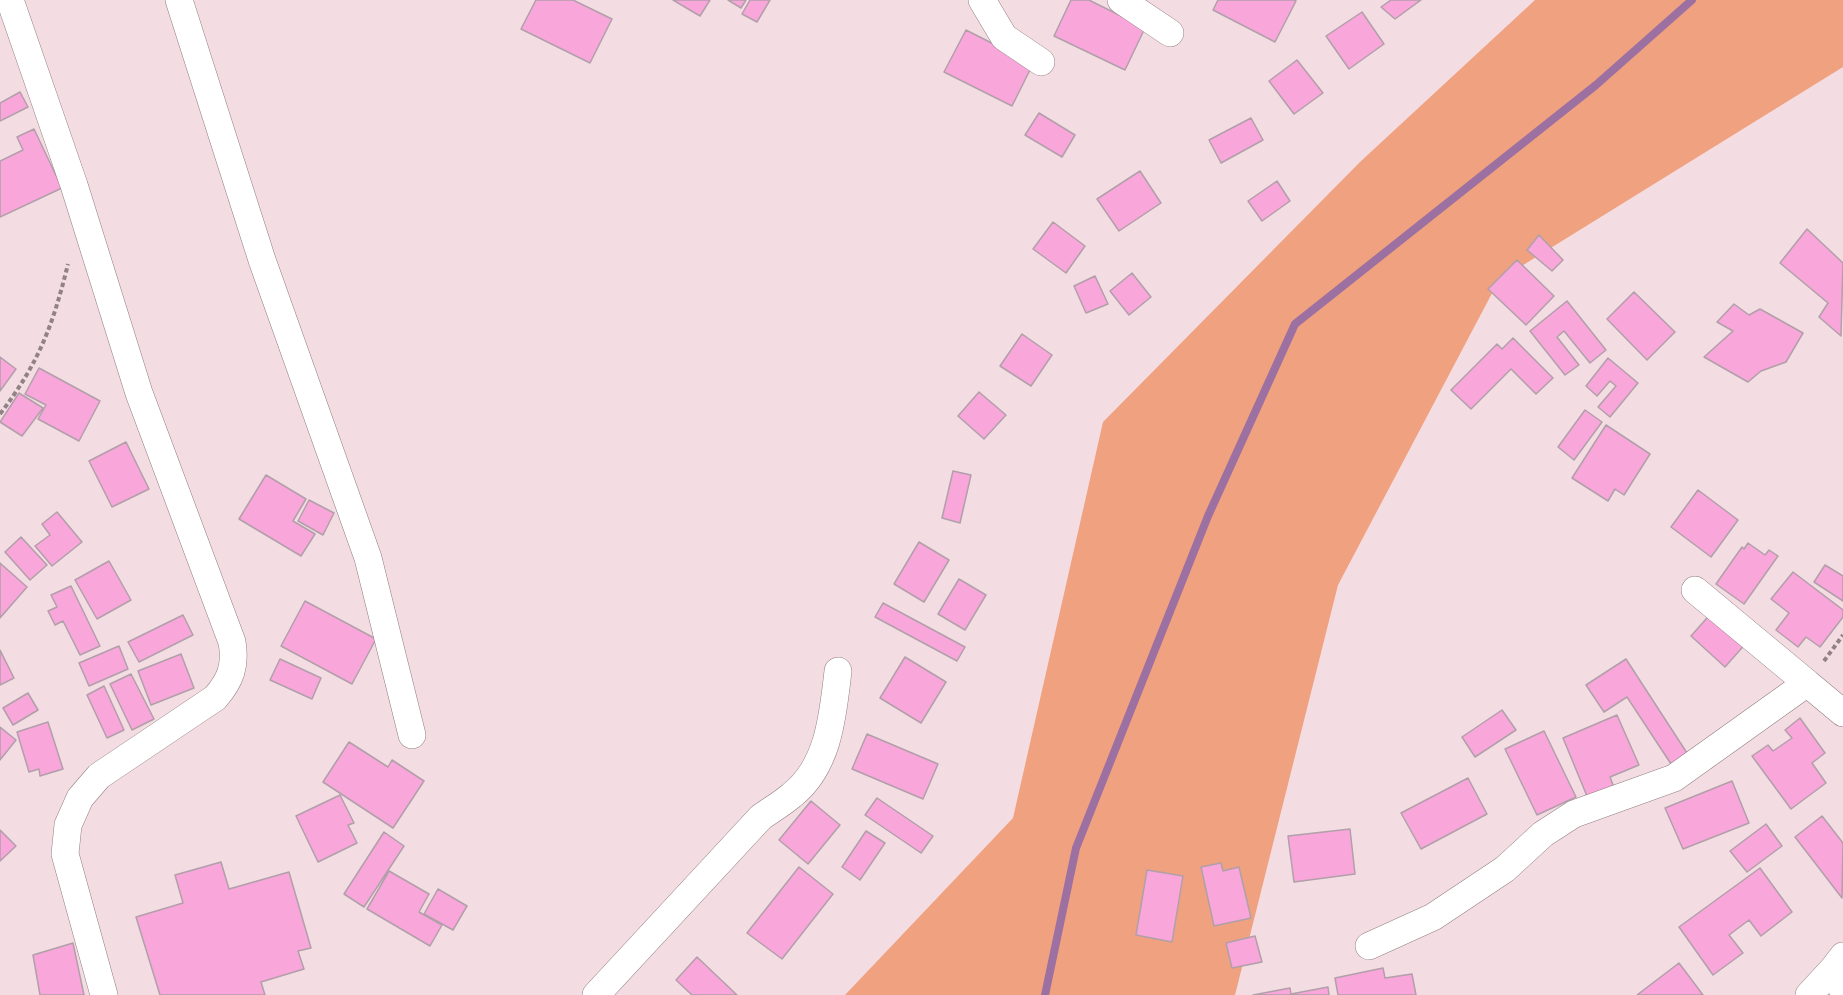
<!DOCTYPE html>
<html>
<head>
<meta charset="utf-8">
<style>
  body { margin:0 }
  canvas { display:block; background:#f3dde2 }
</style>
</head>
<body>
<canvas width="1843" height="995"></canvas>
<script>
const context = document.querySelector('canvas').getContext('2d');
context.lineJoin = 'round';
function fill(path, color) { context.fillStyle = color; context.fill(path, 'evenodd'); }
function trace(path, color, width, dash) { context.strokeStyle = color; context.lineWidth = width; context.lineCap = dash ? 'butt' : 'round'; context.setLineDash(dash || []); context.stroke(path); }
fill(new Path2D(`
  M 1535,0 L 1843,0 L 1843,67 L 1499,280 L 1338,585 L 1235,995 L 845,995 L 1013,818 L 1103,422 L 1360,162 Z`), '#f0a17f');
trace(new Path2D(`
  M 1045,995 L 1076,848 L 1208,516 L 1295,324 L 1596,85 L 1692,0`), '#9c70a1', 8);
const building = new Path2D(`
  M 536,0 L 573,0 L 612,19 L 590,63 L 521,29 Z
  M 673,0 L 710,0 L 700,16 Z
  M 728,0 L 746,0 L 741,8 Z
  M 750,0 L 770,0 L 757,22 L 742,14 Z
  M 1071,0 L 1089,0 L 1145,28 L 1125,70 L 1054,36 Z
  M 1218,0 L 1294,0 L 1296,1 L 1275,42 L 1213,10 Z
  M 1391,0 L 1421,0 L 1395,19 L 1381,7 Z
  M 1362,12 L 1384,44 L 1349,69 L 1326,36 Z
  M 966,30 L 1033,64 L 1012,106 L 944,72 Z
  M 1297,60 L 1323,93 L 1294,114 L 1269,81 Z
  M 20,92 L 28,107 L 0,121 L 0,103 Z
  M 1039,113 L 1075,135 L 1062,157 L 1025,135 Z
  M 1251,118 L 1263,140 L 1221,163 L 1209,140 Z
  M 34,129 L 62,188 L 0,217 L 0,161 L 23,150 L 17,137 Z
  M 1140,171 L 1161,203 L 1119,231 L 1097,199 Z
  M 1277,181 L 1290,201 L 1262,221 L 1248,201 Z
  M 1053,222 L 1085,246 L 1066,273 L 1033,249 Z
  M 1807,229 L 1843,263 L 1841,336 L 1819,317 L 1828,303 L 1780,263 Z
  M 1539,235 L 1563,260 L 1552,271 L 1527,250 Z
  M 1517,260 L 1554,296 L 1526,325 L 1488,289 Z
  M 1132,273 L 1151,297 L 1129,315 L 1110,291 Z
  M 1095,276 L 1108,304 L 1086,313 L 1074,286 Z
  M 1634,292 L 1675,332 L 1647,360 L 1607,319 Z
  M 1567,301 L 1606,350 L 1590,363 L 1564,331 L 1557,337 L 1579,365 L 1565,375 L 1530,331 Z
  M 1734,304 L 1749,315 L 1760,309 L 1803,333 L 1786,362 L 1761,371 L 1748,382 L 1704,357 L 1733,331 L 1717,322 Z
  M 1022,334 L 1052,355 L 1031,386 L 1000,366 Z
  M 1513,338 L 1553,378 L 1536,394 L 1511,369 L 1471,409 L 1451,390 L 1497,344 L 1502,349 Z
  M 0,357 L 16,369 L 0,391 Z
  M 1608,358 L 1638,383 L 1610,417 L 1598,407 L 1616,386 L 1610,381 L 1597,396 L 1586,386 Z
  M 39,368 L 100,401 L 79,441 L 38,419 L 46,405 L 25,394 Z
  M 979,392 L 1006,415 L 984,439 L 958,416 Z
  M 19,393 L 43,408 L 22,436 L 0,422 Z
  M 1585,410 L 1602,422 L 1574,460 L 1558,447 Z
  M 1606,425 L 1650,454 L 1624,495 L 1615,489 L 1608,501 L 1572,478 Z
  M 126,442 L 149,489 L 112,507 L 89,461 Z
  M 953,471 L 971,475 L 960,523 L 942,518 Z
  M 266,475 L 306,499 L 293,521 L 315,534 L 301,556 L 239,519 Z
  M 1698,490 L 1738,520 L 1711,557 L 1671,527 Z
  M 309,500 L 334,513 L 323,535 L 298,521 Z
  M 57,512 L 82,542 L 52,566 L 35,546 L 50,535 L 42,524 Z
  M 21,537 L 47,565 L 30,580 L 5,552 Z
  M 919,542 L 949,560 L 924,602 L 894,584 Z
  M 1748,543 L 1765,555 L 1769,550 L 1778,556 L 1744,604 L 1716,584 L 1742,547 L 1744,549 Z
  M 109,561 L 131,600 L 97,619 L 75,580 Z
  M 0,563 L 27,587 L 0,618 Z
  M 1825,565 L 1843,576 L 1843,601 L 1814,582 Z
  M 1793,572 L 1843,610 L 1843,617 L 1820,647 L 1806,637 L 1798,647 L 1776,630 L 1789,613 L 1771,599 Z
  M 959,579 L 986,595 L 965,630 L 938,614 Z
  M 71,586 L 100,646 L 80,655 L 63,621 L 55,625 L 48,611 L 57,607 L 51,595 Z
  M 305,601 L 376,639 L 352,684 L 281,646 Z
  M 883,603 L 965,647 L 957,661 L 875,617 Z
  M 1714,610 L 1748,641 L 1725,667 L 1691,636 Z
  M 183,615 L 193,635 L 139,662 L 128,642 Z
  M 119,646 L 128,669 L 89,686 L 79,663 Z
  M 0,650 L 14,678 L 0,685 Z
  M 181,654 L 194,688 L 151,705 L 138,671 Z
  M 905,657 L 946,682 L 921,723 L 880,698 Z
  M 280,659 L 321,678 L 312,699 L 270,680 Z
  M 1626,659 L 1687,753 L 1671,764 L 1627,697 L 1604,712 L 1586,685 Z
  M 131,674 L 154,719 L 132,730 L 110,684 Z
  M 104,686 L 124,730 L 107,738 L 87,695 Z
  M 28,693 L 38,710 L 13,725 L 3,708 Z
  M 1502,710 L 1516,730 L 1475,757 L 1462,737 Z
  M 1617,715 L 1639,765 L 1610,777 L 1615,790 L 1589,801 L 1563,738 Z
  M 1800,718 L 1825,753 L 1812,763 L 1826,783 L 1791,809 L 1752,756 L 1768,745 L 1773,751 L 1792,738 L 1785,730 Z
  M 48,722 L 63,769 L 40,776 L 39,769 L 29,772 L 17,732 Z
  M 0,727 L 16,740 L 0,760 Z
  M 1544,731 L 1576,797 L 1537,815 L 1505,749 Z
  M 867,734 L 938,764 L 923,799 L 852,769 Z
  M 349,742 L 388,767 L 392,760 L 424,781 L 393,828 L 323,782 Z
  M 1468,778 L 1487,814 L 1421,849 L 1401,813 Z
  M 1732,781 L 1749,823 L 1683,849 L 1665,808 Z
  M 340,795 L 354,823 L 348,825 L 357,843 L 318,862 L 296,816 Z
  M 877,798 L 933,836 L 921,853 L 865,815 Z
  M 811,801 L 840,825 L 808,864 L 779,840 Z
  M 1822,816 L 1843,843 L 1842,898 L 1795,837 Z
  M 1766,824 L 1782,846 L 1747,872 L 1730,851 Z
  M 1350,829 L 1355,874 L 1294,882 L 1288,836 Z
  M 0,830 L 16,846 L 0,861 Z
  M 866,831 L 885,843 L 860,880 L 842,867 Z
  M 384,832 L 404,846 L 364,907 L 344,894 Z
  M 221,862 L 229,889 L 289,872 L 311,948 L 298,951 L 304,969 L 261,982 L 265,995 L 160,995 L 136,917 L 183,903 L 175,875 Z
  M 1221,863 L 1223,871 L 1239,867 L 1251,918 L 1214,926 L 1201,867 Z
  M 799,867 L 833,894 L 782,959 L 747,933 Z
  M 1760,868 L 1792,912 L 1761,936 L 1749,920 L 1729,935 L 1743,953 L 1713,975 L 1679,927 Z
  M 1147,870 L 1183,876 L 1172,942 L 1136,935 Z
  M 389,871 L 429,894 L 419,912 L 442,925 L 430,946 L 367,909 Z
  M 438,889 L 467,906 L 453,930 L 424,914 Z
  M 1255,936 L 1262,962 L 1232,968 L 1226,943 Z
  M 73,943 L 84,995 L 40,995 L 33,955 Z
  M 697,957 L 737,995 L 692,995 L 676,980 Z
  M 1679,963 L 1703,995 L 1637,995 Z
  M 1383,968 L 1385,978 L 1412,974 L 1416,995 L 1338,995 L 1335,978 Z
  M 1328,987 L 1329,995 L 1253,995 L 1290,988 L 1291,994 Z`);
fill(building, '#f9a6da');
trace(building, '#b19fa9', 1.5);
const minor = new Path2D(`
  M 10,0 L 74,185 L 139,393 L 232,642 C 236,665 231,680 215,698 L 99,776 L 80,798 L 68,825 L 65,854 L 104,995
  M 179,0 L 262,260 L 368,558 L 412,735
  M 982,0 L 1004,37 L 1041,62
  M 1121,0 L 1170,33
  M 1695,590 L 1807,683
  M 1369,946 L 1433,917 L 1505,869 L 1543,834 L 1574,814 L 1674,778 L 1807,683 L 1843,713
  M 1843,956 L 1833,969 L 1843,991
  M 596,995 L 761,817 C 771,810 783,803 792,795 C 829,766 833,714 838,671
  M 1809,995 L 1833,969`);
trace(minor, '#927e82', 28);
trace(new Path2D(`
  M 0,414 C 39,363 53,325 68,264
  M 1824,661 L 1843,635`), '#918286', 4, [4.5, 3]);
trace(minor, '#fff', 27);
</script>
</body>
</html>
